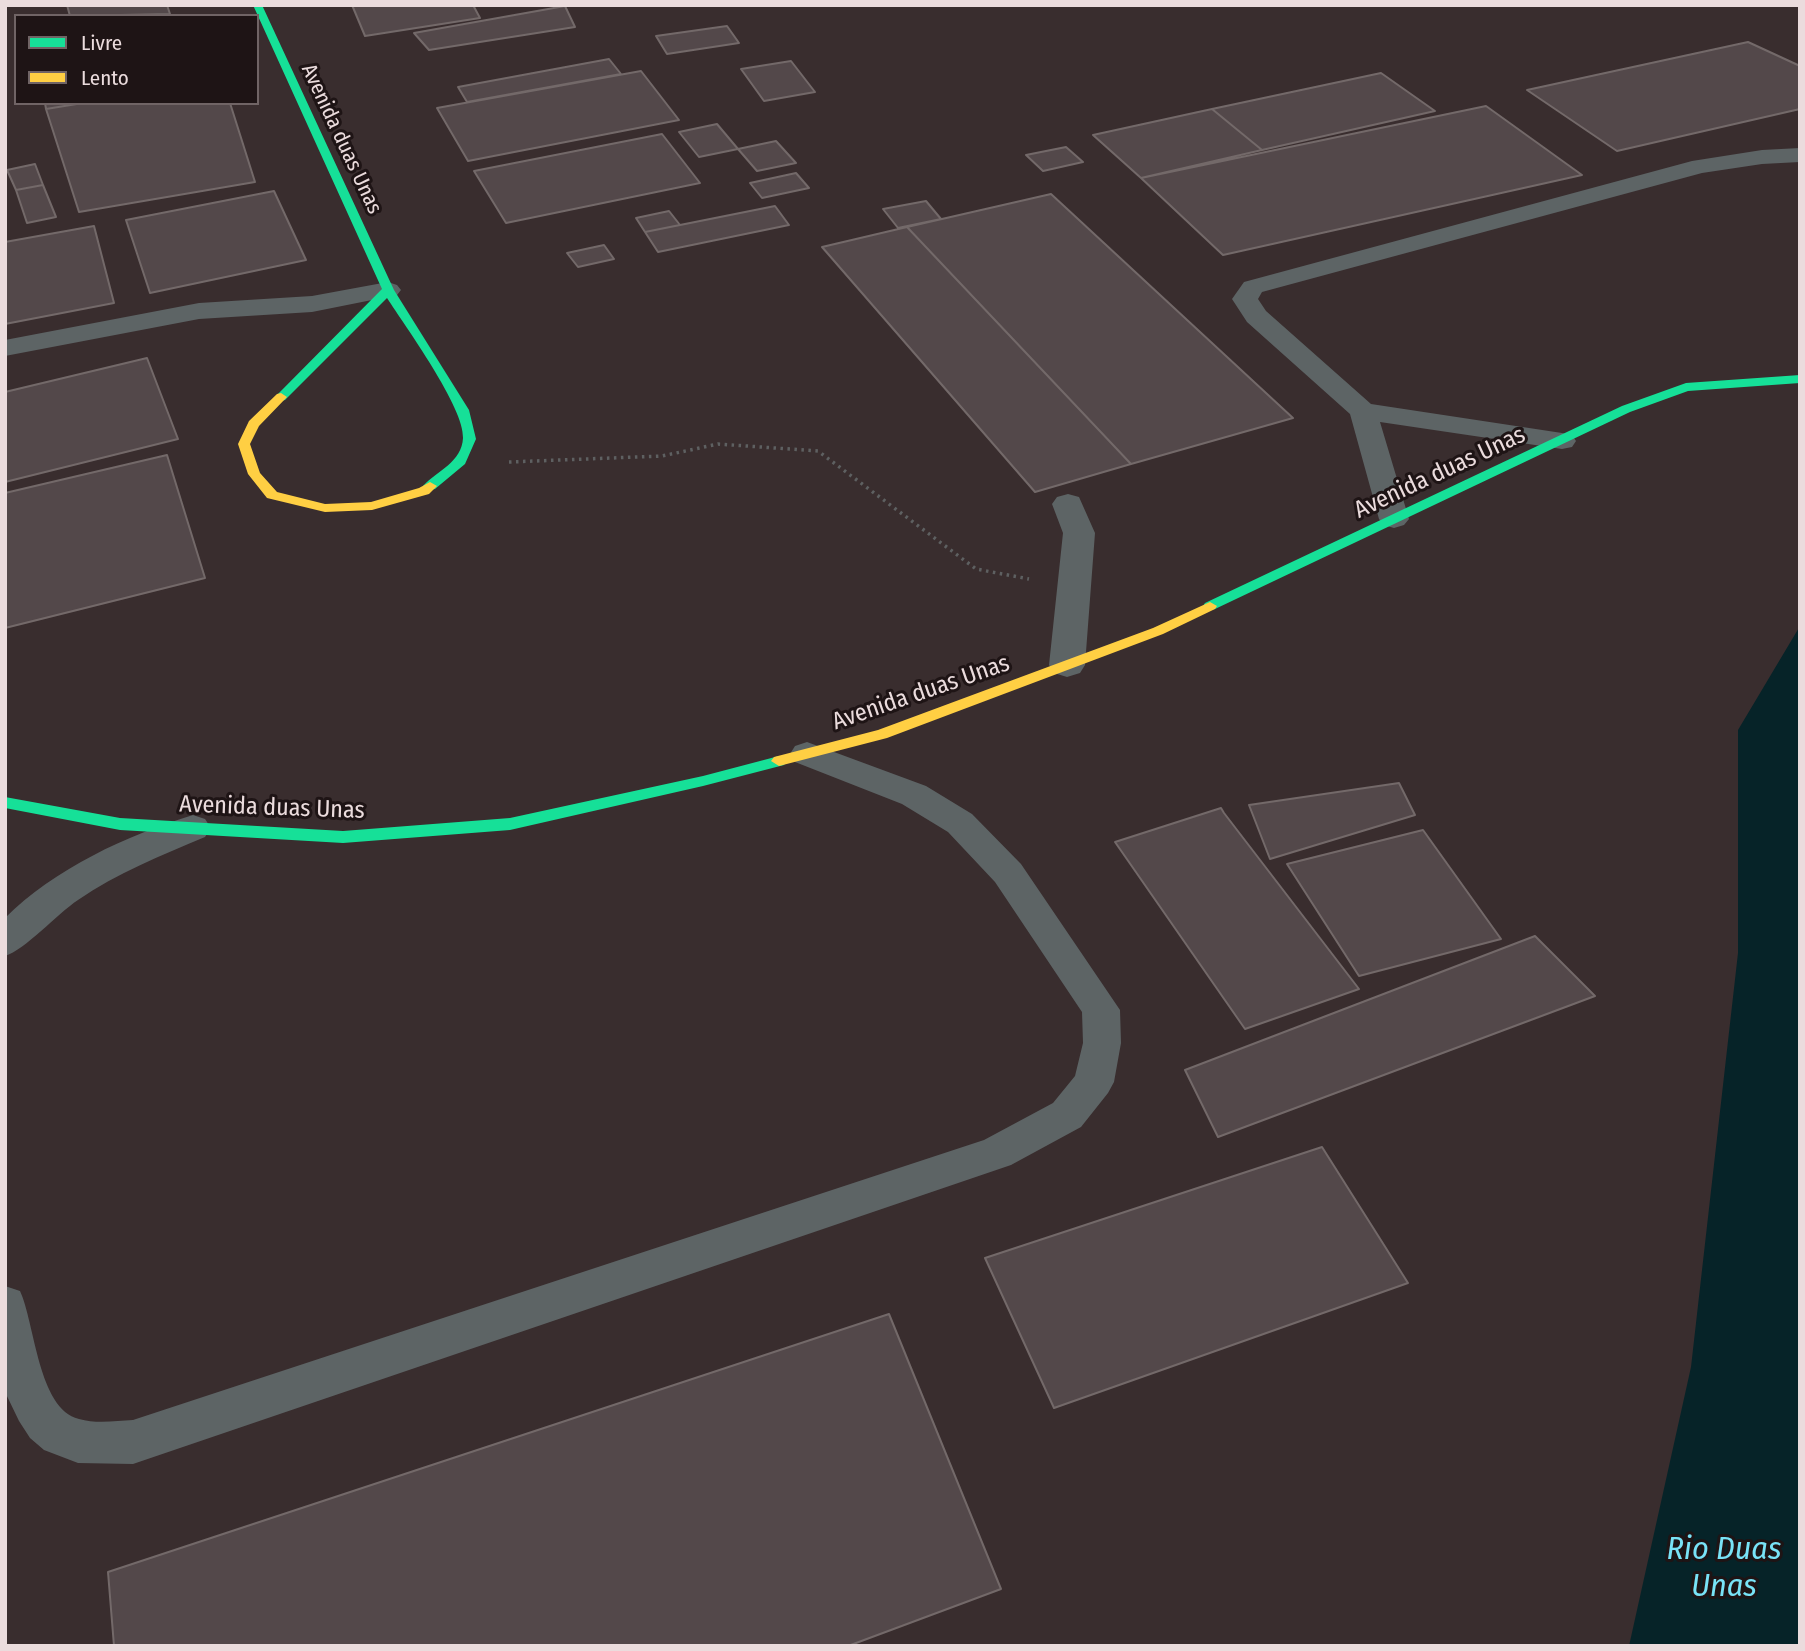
<!DOCTYPE html>
<html>
<head>
<meta charset="utf-8">
<style>
  body { margin:0 }
  #map { position:relative; width:1805px; height:1651px; overflow:hidden; background:#392d2e; font-family:"Fira Sans Condensed",sans-serif }
  canvas { display:block }
  .frame { position:absolute; inset:0; border:7px solid #ebdcdd; pointer-events:none }
  .legend { position:absolute; left:14px; top:14px; width:245px; height:91px; box-sizing:border-box; background:#1e1415; border:2px solid #706465; margin:0; padding:9px 12px; list-style:none; font-size:21px; color:#ebdcdd }
  .legend li { display:flex; align-items:center; gap:14px; height:35px }
  .legend b { width:35px; border:2px solid #706465 }
</style>
</head>
<body>
<div id="map">
<canvas width="1805" height="1651"></canvas>
<div class="frame"></div>
<ul class="legend">
<li><b style="height:9px;background:#16e098"></b>Livre</li>
<li><b style="height:9px;background:#ffcf43"></b>Lento</li>
</ul>
</div>
<script>
const context = document.querySelector('canvas').getContext('2d');
context.lineJoin = 'round';
function fill(path, color) { context.fillStyle = color; context.fill(path, 'evenodd'); }
function trace(path, color, width, dash) { context.strokeStyle = color; context.lineWidth = width; context.lineCap = dash ? 'butt' : 'round'; context.setLineDash(dash || []); context.stroke(path); }
function drawText(font, color, halo, rows, align = 'center') {
  context.font = font + ' "Fira Sans Condensed",sans-serif'; context.lineWidth = 6; context.setLineDash([]); context.textBaseline = 'middle'; context.strokeStyle = halo; context.fillStyle = color; for (const [text, x, y, turn = 0] of rows) {
    context.save(); context.translate(x, y); context.rotate((+turn || 0) * Math.PI / 180); context.textAlign = isNaN(turn) ? turn : align; if (halo) context.strokeText(text, 0, 0); context.fillText(text, 0, 0); context.restore();
  }
}
fill(new Path2D(`
  M 1800,626 L 1800,1646 L 1629,1646 L 1691,1367 L 1738,953 L 1738,730 Z`), '#062328');
const building = new Path2D(`
  M 67,5 L 167,5 L 170,14 L 70,16 Z
  M 352,5 L 473,5 L 480,18 L 365,36 Z
  M 565,6 L 575,27 L 429,50 L 414,33 Z
  M 727,26 L 739,43 L 667,54 L 656,36 Z
  M 1748,42 L 1800,66 L 1800,109 L 1617,151 L 1527,90 Z
  M 609,59 L 621,74 L 467,102 L 458,87 Z
  M 791,61 L 815,92 L 764,101 L 741,69 Z
  M 641,71 L 679,120 L 468,161 L 437,108 Z
  M 1381,73 L 1435,111 L 1262,150 L 1212,109 Z
  M 45,103 L 83,103 L 46,109 Z
  M 83,103 L 230,103 L 255,182 L 79,212 L 46,109 Z
  M 1486,106 L 1582,175 L 1223,255 L 1141,178 Z
  M 1212,109 L 1262,150 L 1141,178 L 1093,135 Z
  M 717,124 L 738,149 L 699,157 L 679,132 Z
  M 662,134 L 700,183 L 506,223 L 474,171 Z
  M 776,141 L 796,163 L 757,171 L 738,149 Z
  M 1066,147 L 1083,162 L 1043,171 L 1026,155 Z
  M 35,164 L 43,185 L 16,190 L 7,170 Z
  M 796,173 L 809,188 L 762,198 L 750,183 Z
  M 43,185 L 56,217 L 27,223 L 16,190 Z
  M 274,191 L 306,260 L 150,293 L 126,220 Z
  M 1051,194 L 1293,418 L 1131,464 L 907,227 Z
  M 926,201 L 941,219 L 898,228 L 883,209 Z
  M 775,206 L 789,225 L 658,252 L 645,232 Z
  M 669,211 L 680,225 L 645,232 L 636,218 Z
  M 94,226 L 114,303 L 5,324 L 5,242 Z
  M 907,227 L 1131,464 L 1035,492 L 822,247 Z
  M 604,245 L 614,259 L 578,267 L 567,253 Z
  M 147,358 L 178,439 L 5,482 L 5,392 Z
  M 167,455 L 205,578 L 5,628 L 5,493 Z
  M 1399,783 L 1415,815 L 1270,859 L 1249,805 Z
  M 1221,808 L 1224,813 L 1359,989 L 1245,1029 L 1115,842 Z
  M 1423,830 L 1501,939 L 1359,976 L 1287,864 Z
  M 1535,936 L 1595,996 L 1218,1137 L 1185,1070 Z
  M 1322,1147 L 1408,1283 L 1054,1408 L 985,1258 Z
  M 889,1314 L 1001,1589 L 848,1646 L 114,1646 L 108,1572 Z`);
fill(building, '#53484a');
trace(building, '#736969', 2);
trace(new Path2D(`
  M 509,462 L 662,456 L 718,444 L 818,451 L 976,569 L 1029,579`), '#5e6061', 3.5, [2.5, 4.5]);
fill(new Path2D(`
  M 1800,148 L 1800,162 L 1762,164 L 1702,173 L 1262,292 L 1258,299 L 1266,311 L 1371,404 L 1562,433 L 1572,435 L 1576,441 L 1572,447 L 1562,449 L 1380,422 L 1409,519 L 1404,525 L 1394,528 L 1384,525 L 1379,519 L 1350,414 L 1247,322 L 1232,299 L 1244,282 L 1692,161 L 1762,150 Z
  M 388,282 L 397,285 L 401,290 L 397,295 L 312,312 L 199,319 L 5,356 L 5,340 L 199,303 L 312,296 Z
  M 807,742 L 926,786 L 972,814 L 1021,864 L 1120,1010 L 1121,1043 L 1114,1082 L 1108,1093 L 1081,1127 L 1011,1165 L 133,1464 L 78,1463 L 44,1450 L 30,1438 L 19,1421 L 5,1392 L 5,1286 L 20,1291 C 35,1323 38,1409 79,1419 C 96,1424 116,1421 133,1420 L 984,1140 L 1053,1103 L 1075,1076 L 1083,1043 L 1082,1012 L 995,882 L 948,832 L 902,804 L 795,762 L 790,754 L 795,746 Z
  M 193,815 L 205,819 L 211,828 L 205,837 C 162,855 117,873 78,900 C 57,914 25,950 5,956 L 5,918 C 54,869 127,835 193,815 Z`), '#5d6465');
fill(new Path2D(`
  M 1068,494 L 1079,497 L 1095,533 L 1085,665 L 1080,673 L 1067,677 L 1054,673 L 1049,665 L 1063,533 L 1052,504 L 1057,497 Z`), '#5d6465');
fill(new Path2D(`
  M 253,5 L 262,5 L 394,290 L 469,410 L 476,439 L 465,464 L 435,489 L 430,490 L 423,486 C 437,471 462,462 463,438 C 465,408 405,326 387,298 L 285,400 L 281,401 L 275,397 L 382,289 Z
  M 1800,375 L 1800,383 L 1688,391 L 1630,412 L 1215,609 L 1210,610 L 1203,606 L 1205,603 L 1622,406 L 1686,383 Z
  M 779,756 L 787,761 L 784,765 L 703,786 L 510,830 L 343,843 L 120,830 L 5,808 L 5,797 L 120,818 L 343,831 L 510,818 L 703,776 Z`), '#16e098');
fill(new Path2D(`
  M 281,393 L 287,397 L 259,426 L 250,444 L 260,473 L 277,492 L 325,504 L 371,502 L 419,488 L 430,482 L 437,486 L 429,494 L 372,510 L 325,512 L 267,498 L 248,474 L 238,444 L 249,421 L 277,394 Z
  M 1210,602 L 1217,606 L 1215,609 L 1163,634 L 887,738 L 779,766 L 771,761 L 774,757 L 878,730 L 1153,628 Z`), '#ffcf43');
drawText('21px', '#ebdcdd', '#1e1415', [
  ["Avenida duas Unas",341,139,65]
]);
drawText('24px', '#ebdcdd', '#1e1415', [
  ["Avenida duas Unas",1440,473,-25],
  ["Avenida duas Unas",921,693,-19],
  ["Avenida duas Unas",272,808,2]
]);
drawText('italic 32px', '#78e3f7', '#1e1415', [
  ["Rio Duas",1724,1550],
  ["Unas",1724,1587]
]);
</script>
</body>
</html>
